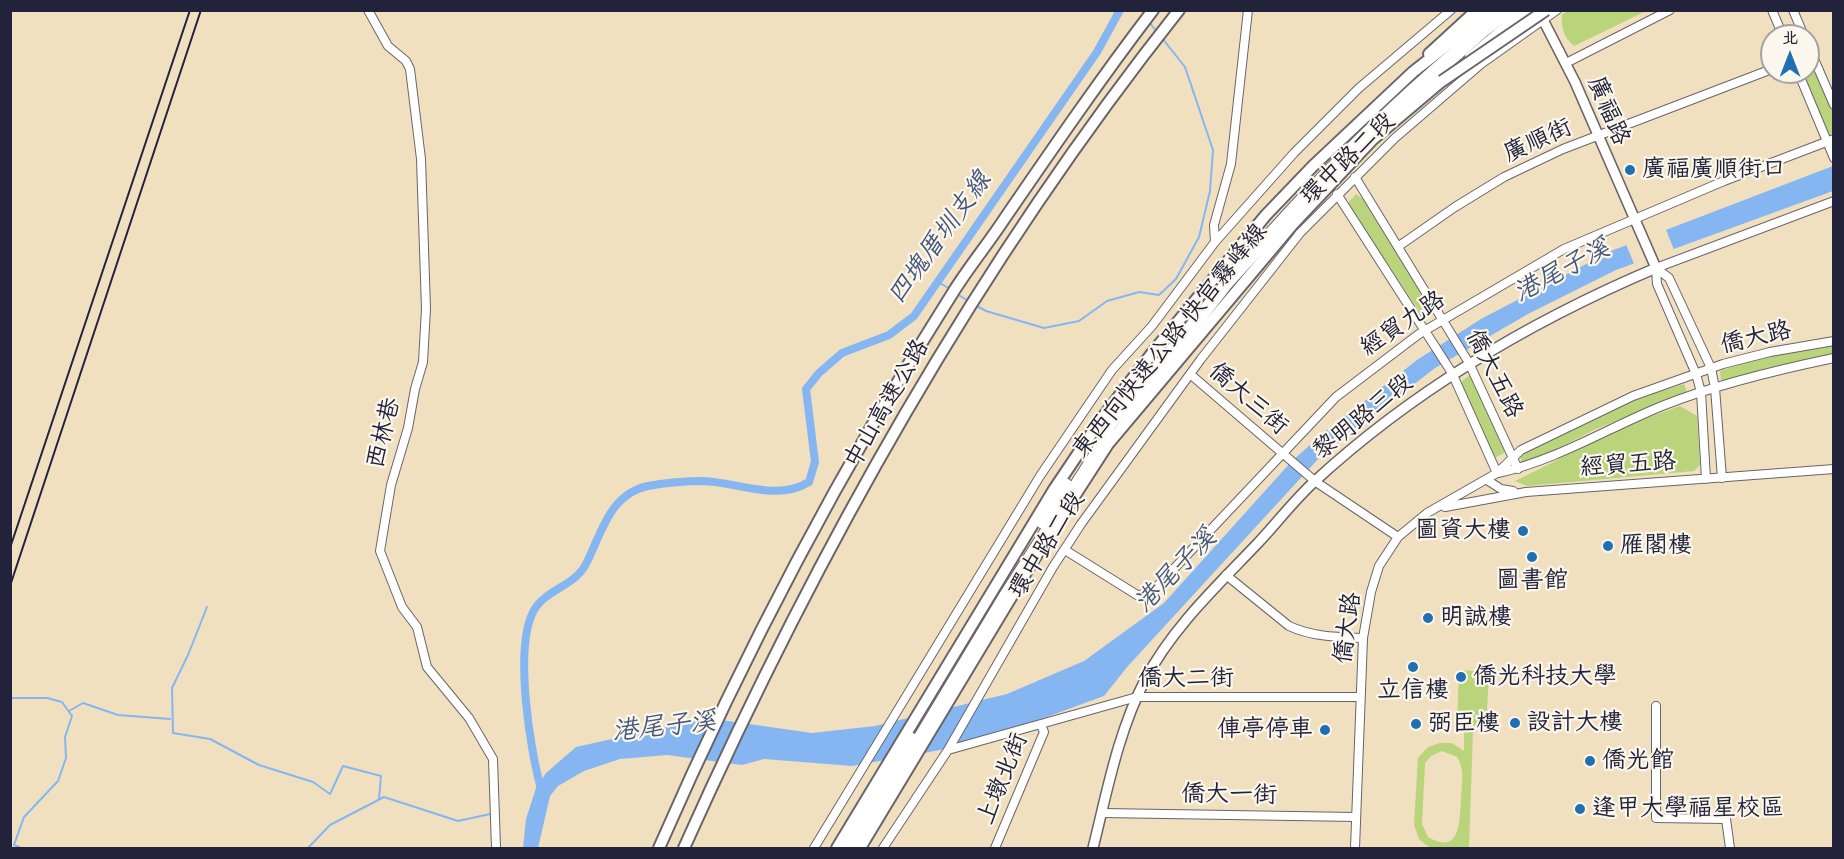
<!DOCTYPE html>
<html>
<head>
<meta charset="utf-8">
<style>
  body { margin:0 }
  #map { position:relative; width:1844px; height:859px; overflow:hidden; background:#f1e0c0; font-family:Caveat,"LXGW WenKai TC",sans-serif }
  canvas { display:block }
  .frame { position:absolute; inset:0; border:12px solid #22223b; pointer-events:none }
  .north { position:absolute; left:1760px; top:24px; width:60px; height:60px; box-sizing:border-box; background:#fbf7ec; border:2px solid #a4a2a5; border-radius:50%; rotate:0deg; font-size:16px; font-weight:700; line-height:24px; text-align:center; color:#22223b }
  .north::after { content:''; display:block; margin:auto; width:21px; height:27px; background:#1f6fb2; clip-path:polygon(50% 0,100% 100%,50% 72%,0 100%) }
</style>
</head>
<body>
<div id="map">
<canvas width="1844" height="859"></canvas>
<div class="frame"></div>
<div class="north">北</div>
</div>
<script>
const context = document.querySelector('canvas').getContext('2d');
context.lineJoin = 'round';
function fill(path, color) { context.fillStyle = color; context.fill(path, 'evenodd'); }
function trace(path, color, width, dash) { context.strokeStyle = color; context.lineWidth = width; context.lineCap = dash ? 'butt' : 'round'; context.setLineDash(dash || []); context.stroke(path); }
function drawText(font, color, halo, rows, align = 'center') {
  context.font = font + ' Caveat,"LXGW WenKai TC",sans-serif'; context.lineWidth = 4.5; context.setLineDash([]); context.textBaseline = 'middle'; context.strokeStyle = halo; context.fillStyle = color; for (const [text, x, y, turn = 0] of rows) {
    context.save(); context.translate(x, y); context.rotate((+turn || 0) * Math.PI / 180); context.textAlign = isNaN(turn) ? turn : align; if (halo) context.strokeText(text, 0, 0); context.fillText(text, 0, 0); context.restore();
  }
}
fill(new Path2D(`
  M 1568,11 L 1568,10 L 1646,11 L 1574,46 C 1563,37 1561,26 1562,14 Z
  M 1808,53 L 1833,112 L 1833,133 L 1829,135 L 1801,72 L 1808,72 Z
  M 1356,194 L 1363,199 L 1431,308 L 1432,313 L 1424,318 L 1347,204 Z
  M 1833,345 L 1833,354 L 1767,368 L 1732,380 L 1721,380 L 1720,371 L 1753,360 Z
  M 1470,375 L 1474,378 L 1504,447 L 1504,453 L 1495,458 L 1490,453 L 1462,387 L 1462,381 Z
  M 1684,384 L 1687,392 L 1681,395 L 1596,429 L 1529,463 L 1523,464 L 1519,455 L 1630,401 Z
  M 1680,406 L 1697,416 L 1700,465 L 1694,471 L 1527,486 L 1515,481 L 1630,424 Z
  M 1459,670 L 1489,672 L 1486,729 L 1457,728 Z
  M 1464,731 L 1473,731 L 1469,848 L 1459,848 L 1459,846 L 1456,848 L 1430,848 L 1419,839 L 1414,825 L 1418,758 L 1428,747 L 1440,743 L 1452,743 L 1464,751 ZM 1442,751 L 1457,757 C 1466,770 1461,787 1461,802 C 1459,824 1460,855 1428,837 L 1422,824 L 1425,763 L 1431,756 Z`), '#b9d47a');
fill(new Path2D(`
  M 1833,166 L 1833,191 L 1616,270 L 1528,314 L 1435,368 L 1320,457 L 1128,666 L 1104,696 L 973,744 L 852,766 L 764,759 L 742,765 L 667,755 L 620,759 L 584,771 L 558,786 L 550,796 L 538,848 L 523,848 L 526,819 L 536,788 L 546,773 L 576,747 L 707,718 L 812,733 L 875,726 L 1007,694 L 1084,661 L 1164,603 L 1291,462 L 1322,434 L 1417,360 L 1481,319 L 1611,251 Z`), '#85b6f1');
fill(new Path2D(`
  M 1665,227 L 1674,250 L 1635,266 L 1625,242 Z`), '#f1e0c0');
trace(new Path2D(`
  M 1149,22 L 1157,32
  M 938,282 L 950,289
  M 957,294 L 970,302
  M 975,305 L 986,311 L 1044,328 L 1079,321 L 1107,301 L 1139,292 L 1159,295 L 1176,279 L 1199,237 L 1210,191 L 1213,150 L 1185,67 L 1162,38
  M 207,607 L 188,655 L 172,688 L 173,733 L 210,739 L 259,765 L 313,782 L 330,794 L 343,766 L 381,776 L 379,799
  M 10,698 L 47,698 L 62,702 L 72,716 L 65,737 L 66,758 L 58,781 L 24,817 L 14,845 L 21,848
  M 69,711 L 83,703 L 118,715 L 170,719
  M 308,848 L 330,825 L 384,797 L 458,821 L 490,814`), '#85b6f1', 2);
trace(new Path2D(`
  M 542,792 C 530,752 514,649 533,612 C 545,589 574,587 586,564 C 601,535 609,494 648,486 C 665,483 685,481 703,481 C 738,482 776,502 809,482 L 815,462 L 806,389 L 819,373 L 842,353 L 889,335 L 914,316 L 1097,52 L 1120,10`), '#85b6f1', 8);
const minor = new Path2D(`
  M 368,10 L 388,46 L 406,61 L 410,69 L 421,159 L 426,309 L 423,362 L 415,389 L 408,428 L 391,485 L 380,551 L 402,607 L 417,627 L 427,667 L 469,718 L 493,759 L 496,848
  M 1772,10 L 1783,36
  M 1793,10 L 1804,36
  M 1808,45 L 1834,105
  M 1566,63 L 1670,10
  M 1798,72 L 1834,158
  M 1355,177 L 1469,363 L 1518,469
  M 1337,194 L 1452,373 L 1497,473
  M 1215,242 L 1214,225 L 1231,164 L 1248,10
  M 1399,246 L 1455,207 L 1504,177 L 1563,149 L 1772,69
  M 1656,268 L 1669,278 L 1711,368 L 1715,388 L 1722,478
  M 1656,268 L 1657,284 L 1696,374 L 1701,392 L 1706,479
  M 1656,268 L 1834,201
  M 1190,374 L 1316,482 L 1398,537
  M 1110,421 C 1127,397 1149,376 1168,352 C 1269,225 1376,111 1504,10
  M 1498,473 C 1555,461 1608,428 1662,406 C 1717,384 1776,370 1834,358
  M 1487,480 L 1501,489 L 1513,491
  M 1445,507 L 1526,492 L 1834,469
  M 1041,524 L 1067,483
  M 1065,550 L 1137,595 L 1150,594 L 1336,397 L 1419,334 L 1564,249 L 1724,181 L 1834,139
  M 1226,575 L 1289,626 C 1313,637 1337,637 1363,638
  M 1656,706 L 1656,818 L 1726,819 L 1730,848
  M 948,750 L 1137,697 L 1359,697
  M 1102,813 L 1356,817
  M 814,848 L 1040,476 L 1112,370 L 1152,326 L 1215,242 L 1294,153 L 1359,88 L 1451,10
  M 844,848 L 912,737
  M 851,848 L 1002,597 L 1112,425 L 1161,372 L 1228,285 L 1321,183 L 1382,123 L 1485,32 L 1514,10
  M 883,848 L 948,750 L 1053,567 L 1081,524 L 1201,359 L 1300,233 L 1395,138 L 1481,64 L 1557,10
  M 995,848 L 1044,732 L 1041,725
  M 1355,848 L 1363,638 L 1371,592 L 1379,566 L 1398,537 L 1427,513 L 1497,473 L 1521,450 L 1633,396 L 1723,364 L 1770,352 L 1834,341`);
const major = new Path2D(`
  M 1093,848 C 1107,792 1118,732 1145,680 C 1172,628 1217,586 1257,544 C 1277,523 1294,500 1315,481 C 1416,388 1531,321 1656,268 L 1575,82 L 1538,10`);
const highway = new Path2D(`
  M 1429,54 L 1477,10
  M 1470,57 L 1526,10
  M 659,848 C 742,658 840,470 952,294 C 968,268 988,244 1005,218 C 1053,148 1101,78 1153,10
  M 684,848 C 817,551 976,266 1179,10
  M 837,848 L 1053,491 L 1100,421 L 1153,352 L 1266,215 L 1313,166 L 1413,72 L 1492,10
  M 860,848 L 1039,551 L 1108,444 L 1293,224 L 1372,140 L 1449,75`);
trace(minor, '#6a646a', 10);
trace(major, '#6a646a', 12);
trace(highway, '#6a646a', 14);
trace(minor, '#fff', 8);
trace(major, '#fff', 9);
trace(highway, '#fff', 10);
trace(new Path2D(`
  M 10,548 L 190,10
  M 10,586 L 201,10`), '#22223b', 2);
const highwayBridge = new Path2D(`
  M 1442,81 L 1546,10`);
trace(highwayBridge, '#6a646a', 14, []);
trace(highwayBridge, '#fff', 10);
for (const [x, y, r, color] of [
  [1630,170,6,"#1f6fb2"],
  [1523,531,6,"#1f6fb2"],
  [1608,546,6,"#1f6fb2"],
  [1532,557,6,"#1f6fb2"],
  [1428,618,6,"#1f6fb2"],
  [1413,667,6,"#1f6fb2"],
  [1461,677,6,"#1f6fb2"],
  [1515,723,6,"#1f6fb2"],
  [1416,724,6,"#1f6fb2"],
  [1325,730,6,"#1f6fb2"],
  [1590,761,6,"#1f6fb2"],
  [1580,809,6,"#1f6fb2"]
]) { const dot = new Path2D(); dot.arc(x, y, r, 0, 2 * Math.PI); context.fillStyle = color; context.fill(dot); trace(dot, '#fbf7ec', 2); }
drawText('24px', '#22223b', '#fbf7ec', [
  ["廣福路",1608,111,67],
  ["廣順街",1538,141,-24],
  ["環中路二段",1348,159,-44],
  ["經貿九路",1403,324,-34],
  ["僑大路",1756,338,-13],
  ["東西向快速公路 快官霧峰線",1170,341,-51],
  ["僑大五路",1494,374,63],
  ["僑大三街",1248,399,41],
  ["中山高速公路",887,404,-60],
  ["黎明路三段",1363,417,-39],
  ["西林巷",384,433,-76],
  ["經貿五路",1628,465,-4],
  ["環中路二段",1047,545,-58],
  ["僑大路",1348,628,-82],
  ["僑大二街",1186,679],
  ["上墩北街",1003,779,-68],
  ["僑大一街",1229,795,1]
]);
drawText('24px', '#22223b', '#fbf7ec', [
  ["廣福廣順街口",1642,170],
  ["圖資大樓",1511,531,"right"],
  ["雁閣樓",1620,546],
  ["圖書館",1532,581,"center"],
  ["明誠樓",1440,618],
  ["僑光科技大學",1473,677],
  ["立信樓",1413,691,"center"],
  ["設計大樓",1527,723],
  ["弼臣樓",1428,724],
  ["俥亭停車",1313,730,"right"],
  ["僑光館",1602,761],
  ["逢甲大學福星校區",1592,809]
], 'left');
drawText('italic 26px', '#45567b', '#fbf7ec', [
  ["四塊厝圳支線",940,238,-54],
  ["港尾子溪",1562,271,-28],
  ["港尾子溪",1176,571,-46],
  ["港尾子溪",664,727,-6]
]);
</script>
</body>
</html>
